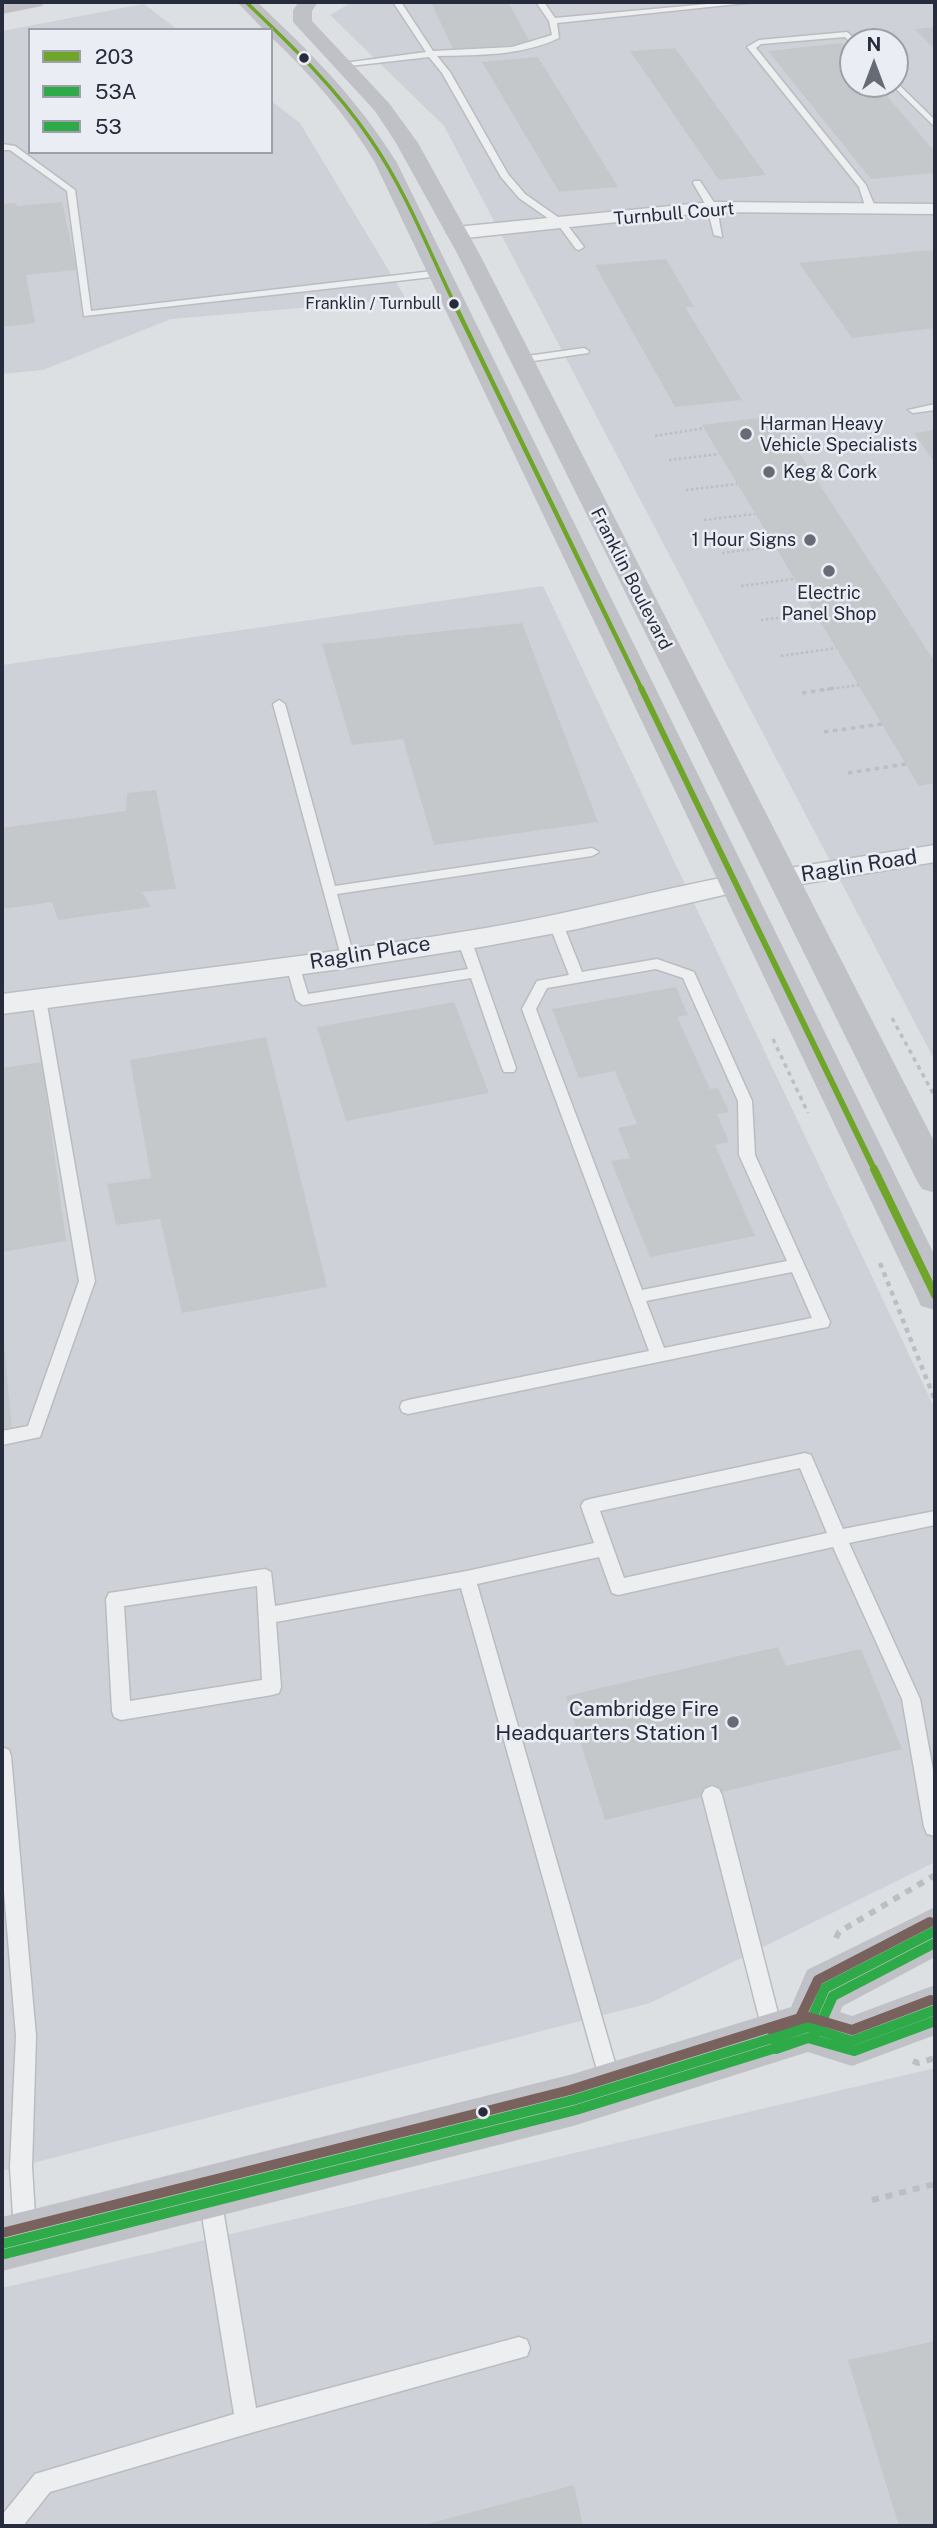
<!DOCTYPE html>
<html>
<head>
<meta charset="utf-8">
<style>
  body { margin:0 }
  #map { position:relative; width:937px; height:2528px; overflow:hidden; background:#dde0e3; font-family:"Public Sans",sans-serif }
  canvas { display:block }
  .frame { position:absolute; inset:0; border:4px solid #262c3b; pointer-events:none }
  .legend { position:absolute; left:28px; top:28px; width:245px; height:126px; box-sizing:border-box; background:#eaedf3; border:2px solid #9ca0a9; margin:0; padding:9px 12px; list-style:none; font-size:21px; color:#262c3b }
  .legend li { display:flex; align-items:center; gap:14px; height:35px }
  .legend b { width:35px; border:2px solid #9ca0a9 }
  .north { position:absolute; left:839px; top:28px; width:70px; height:70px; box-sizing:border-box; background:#eaedf3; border:2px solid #9ca0a9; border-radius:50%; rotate:0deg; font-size:19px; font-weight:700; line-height:28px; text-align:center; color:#262c3b }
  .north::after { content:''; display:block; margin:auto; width:24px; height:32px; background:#666b76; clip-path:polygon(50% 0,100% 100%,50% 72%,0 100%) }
</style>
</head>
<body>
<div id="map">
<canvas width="937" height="2528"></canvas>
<div class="frame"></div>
<ul class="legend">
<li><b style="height:9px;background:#6fa62a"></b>203</li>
<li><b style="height:9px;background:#2eab48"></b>53A</li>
<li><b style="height:9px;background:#2eab48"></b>53</li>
</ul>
<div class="north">N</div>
</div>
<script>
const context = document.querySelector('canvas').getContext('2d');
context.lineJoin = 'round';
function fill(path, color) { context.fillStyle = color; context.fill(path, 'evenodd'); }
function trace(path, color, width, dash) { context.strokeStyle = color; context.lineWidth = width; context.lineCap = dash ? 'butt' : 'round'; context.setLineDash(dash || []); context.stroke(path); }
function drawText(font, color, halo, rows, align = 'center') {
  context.font = font + ' "Public Sans",sans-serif'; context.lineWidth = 5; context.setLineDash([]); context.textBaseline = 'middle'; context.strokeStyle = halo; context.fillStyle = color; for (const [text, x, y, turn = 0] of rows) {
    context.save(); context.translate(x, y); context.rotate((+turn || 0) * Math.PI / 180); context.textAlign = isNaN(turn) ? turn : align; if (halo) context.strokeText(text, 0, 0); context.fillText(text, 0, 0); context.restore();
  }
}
fill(new Path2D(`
  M 352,2 L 935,2 L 935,1061 L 444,126 L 330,15 ZM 853,42 L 895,42 L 895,84 L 853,84 Z
  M 144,4 L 178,30 L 30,30 L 30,152 L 271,152 L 271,101 L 300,123 L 406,299 L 171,319 L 43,370 L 2,374 L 2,31 Z
  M 543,586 L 935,1409 L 935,1862 L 650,2003 L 2,2171 L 2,665 Z
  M 935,2068 L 935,2526 L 2,2526 L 2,2288 Z`), '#ced1d7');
fill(new Path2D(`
  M 431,2 L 508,2 L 531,44 L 453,49 Z
  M 935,27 L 935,50 L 915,29 Z
  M 842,43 L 853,56 L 853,84 L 877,84 L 935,152 L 935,173 L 871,179 L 768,51 Z
  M 675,48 L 766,175 L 719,180 L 630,51 Z
  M 538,57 L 618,187 L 559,192 L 482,62 Z
  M 62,202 L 77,270 L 26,275 L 35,323 L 2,327 L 2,204 L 16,203 L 17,206 Z
  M 931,250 L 935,255 L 935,328 L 852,338 L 799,263 Z
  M 666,259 L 694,307 L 685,307 L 742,400 L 675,407 L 595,265 Z
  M 775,416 L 935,662 L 935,783 L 919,786 L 702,425 Z
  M 935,430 L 935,463 L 914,433 Z
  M 522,623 L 598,822 L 434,845 L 403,739 L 352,745 L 322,644 Z
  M 156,790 L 176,889 L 142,892 L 151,907 L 58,920 L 52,902 L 2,909 L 2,828 L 126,811 L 127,793 Z
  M 676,987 L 688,1015 L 677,1017 L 710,1089 L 718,1088 L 729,1112 L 717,1114 L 729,1142 L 715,1145 L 755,1236 L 650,1257 L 611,1161 L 630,1158 L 618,1128 L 637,1124 L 615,1071 L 579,1078 L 552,1009 Z
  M 454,1002 L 489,1093 L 346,1121 L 317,1027 Z
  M 266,1037 L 327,1287 L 182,1313 L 160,1219 L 116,1225 L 107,1184 L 151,1178 L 130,1060 Z
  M 42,1062 L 66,1241 L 2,1252 L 2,1068 Z
  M 2,1320 L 12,1431 L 2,1433 Z
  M 778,1647 L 786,1666 L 861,1649 L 902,1749 L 605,1820 L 566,1696 Z
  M 935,2341 L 935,2526 L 899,2526 L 848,2360 Z
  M 574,2485 L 583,2526 L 424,2526 L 424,2525 Z`), '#c5c8cb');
const lane = new Path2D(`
  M 393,2 L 401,2 L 433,51 L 512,47 L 552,35 L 549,21 L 536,2 L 544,2 L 555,18 L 730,2 L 756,2 L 557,23 L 559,38 C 521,56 479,55 437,56 L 450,72 L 508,174 L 525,194 L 565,222 L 584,247 L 579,250 L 576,249 L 559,226 L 519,198 L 501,177 L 442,73 L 429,57 L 341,67 L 344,63 L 426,52 Z
  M 847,32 L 859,42 L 852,44 L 845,37 L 761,44 L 756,48 L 866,185 L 876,209 L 871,212 L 866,209 L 859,187 L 747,47 L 759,40 Z
  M 895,81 L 935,120 L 935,127 L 892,85 L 895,84 Z
  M 2,144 L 15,146 L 75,190 L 91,311 L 441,270 L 446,273 L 441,276 L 84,316 L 67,191 L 10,150 L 2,150 Z
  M 694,181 L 700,181 L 717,207 L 722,237 L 714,235 L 707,207 L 693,183 Z
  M 584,348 L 589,351 L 588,353 L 520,363 L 515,360 L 520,357 Z
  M 935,404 L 935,410 L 913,413 L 908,410 Z
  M 279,700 L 285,704 L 335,886 L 592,848 L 599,852 L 592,856 L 337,894 L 354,957 L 352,960 L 342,960 L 273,704 Z
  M 556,919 L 563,924 L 582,972 L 657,959 L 694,972 L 752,1101 L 755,1155 L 830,1322 L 828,1327 L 822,1328 L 408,1414 L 402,1412 L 400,1407 L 402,1402 L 408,1400 L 649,1351 L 522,1009 L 537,981 L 569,975 L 549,924 ZM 656,969 L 683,978 L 738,1101 L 739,1155 L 787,1261 L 642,1290 L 536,1009 L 547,988 ZM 792,1272 L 812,1318 L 664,1348 L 646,1301 Z
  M 464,934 L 471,939 L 516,1068 L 514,1072 L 504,1072 L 502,1068 L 471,978 L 303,1005 L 296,1000 L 286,965 L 293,960 L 298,962 L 308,994 L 468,969 L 457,939 Z
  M 39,994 L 46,999 L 95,1281 L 40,1437 L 2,1445 L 2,1431 L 28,1426 L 79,1281 L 32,999 Z
  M 805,1453 L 811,1455 L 843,1529 L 935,1511 L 935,1525 L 849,1543 L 920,1699 L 935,1781 L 935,1836 L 927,1834 L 924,1827 L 902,1699 L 833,1547 L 618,1595 L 612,1593 L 599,1557 L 477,1584 L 621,2084 L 618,2091 L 611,2094 L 604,2091 L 601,2084 L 461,1588 L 276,1622 L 281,1687 L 279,1693 L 272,1695 L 121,1720 L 114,1717 L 112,1711 L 106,1599 L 109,1593 L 265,1569 L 271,1572 L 275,1606 L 467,1571 L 594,1543 L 581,1506 L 584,1501 L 590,1499 ZM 800,1468 L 827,1533 L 624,1578 L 600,1511 ZM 257,1586 L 262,1680 L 130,1701 L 124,1606 Z
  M 2,1747 L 9,1750 L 11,1756 L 36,2036 L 32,2167 L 36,2232 L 33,2240 L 25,2243 L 17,2240 L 14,2232 L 10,2167 L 16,2036 L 2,1867 Z
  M 712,1786 L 719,1789 L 722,1795 L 783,2033 L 780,2040 L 773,2043 L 766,2040 L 763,2033 L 702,1795 L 705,1789 Z
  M 210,2186 L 218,2189 L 221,2197 L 256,2408 L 519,2337 L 527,2340 L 530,2348 L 527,2356 L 247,2434 L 50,2492 L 23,2526 L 2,2526 L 2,2515 L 35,2474 L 234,2414 L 199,2197 L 202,2189 Z`);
const street = new Path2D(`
  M 712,202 L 935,204 L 935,214 L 712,212 L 456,239 L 447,233 L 456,227 Z
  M 935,845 L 935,862 L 783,887 L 774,884 L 770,878 L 774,872 L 783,869 Z
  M 736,875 L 745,878 L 749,884 L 745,890 L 577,929 L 486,946 L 348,968 L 2,1014 L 2,994 C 164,973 326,955 486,928 C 570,914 652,891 736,875 Z`);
trace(lane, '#babdc0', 3);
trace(street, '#babdc0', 3);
trace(new Path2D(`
  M 655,436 L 704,428
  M 669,460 L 719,454
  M 686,490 L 737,484
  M 704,520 L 755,514
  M 722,553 L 775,546
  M 741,586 L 794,579
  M 761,620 L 815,613
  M 781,656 L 836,648
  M 822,690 L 859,685`), '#bdbec3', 2.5, [2.5, 2.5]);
trace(new Path2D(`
  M 802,693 L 835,688
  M 824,732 L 882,724
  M 848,773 L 906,764
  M 892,1018 L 935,1097
  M 773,1039 L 808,1113`), '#bdbec3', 3.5, [4.5, 4.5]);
trace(new Path2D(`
  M 880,1263 L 935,1400`), '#bdbec3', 4.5, [5, 5]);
trace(new Path2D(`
  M 836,1938 L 839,1932 L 935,1875
  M 913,2061 L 918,2063 L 935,2058
  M 872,2200 L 935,2184`), '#bdbec3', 6, [7, 7]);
fill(lane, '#edeef0');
fill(street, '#edeef0');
fill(new Path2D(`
  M 2,2 L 44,2 L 42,6 L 2,14 Z
  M 237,2 L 257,2 C 311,53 357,98 397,163 L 935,1256 L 935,1310 L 921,1306 L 916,1295 L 375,163 C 347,115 311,75 271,37 L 271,30 L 264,30 Z
  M 299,2 L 318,2 L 312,11 L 312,21 L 389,103 L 418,143 L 480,255 L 935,1143 L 935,1193 L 922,1189 L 916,1179 L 458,255 L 396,143 L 375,111 L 293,22 L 293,10 Z
  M 935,1907 L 935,1957 L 843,2006 L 840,2012 L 852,2016 L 935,1985 L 935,2035 L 852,2066 L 808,2052 L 573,2126 L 2,2271 L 2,2217 L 573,2074 L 791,2007 L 807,1970 Z`), '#bfc1c6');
trace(new Path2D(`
  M 246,2 C 291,45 336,88 371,140 C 406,191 429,251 456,307`), '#6fa62a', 3.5);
trace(new Path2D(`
  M 455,305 L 642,690`), '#6fa62a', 4.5);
trace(new Path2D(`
  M 641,688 L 875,1171`), '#6fa62a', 6);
trace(new Path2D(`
  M 874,1169 L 935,1295`), '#6fa62a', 8);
trace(new Path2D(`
  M 773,2039 L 808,2027 L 852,2041 L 935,2010
  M 2,2244 L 573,2100 L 808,2027 L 825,1988 L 935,1931`), '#2eab48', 10);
trace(new Path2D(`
  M 776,2049 L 808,2038 L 854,2051 L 935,2021
  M 5,2254 L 576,2110 L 811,2037 L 817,2032 L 833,1996 L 935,1943`), '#2eab48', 10);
trace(new Path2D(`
  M 770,2029 L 808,2017 L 852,2030 L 931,2000
  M 2,2233 L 570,2090 L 800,2018 L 818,1980 L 930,1922`), '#79625d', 10);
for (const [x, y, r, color] of [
  [304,58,6,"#262c3b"],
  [454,304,6,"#262c3b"],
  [746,434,7,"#666b76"],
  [769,472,7,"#666b76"],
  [810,540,7,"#666b76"],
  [829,571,7,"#666b76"],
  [733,1722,7,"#666b76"],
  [483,2112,6,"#262c3b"]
]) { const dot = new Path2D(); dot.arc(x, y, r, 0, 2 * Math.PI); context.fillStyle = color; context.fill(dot); trace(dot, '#eaedf3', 2.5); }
drawText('16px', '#262c3b', '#eaedf3', [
  ["Franklin / Turnbull",441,304]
], 'right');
drawText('18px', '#262c3b', '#eaedf3', [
  ["Turnbull Court",674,214,-5],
  ["Franklin Boulevard",631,579,63]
]);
drawText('18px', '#262c3b', '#eaedf3', [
  ["Harman Heavy",760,424],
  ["Vehicle Specialists",760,445],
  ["Keg & Cork",783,472],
  ["1 Hour Signs",796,540,"right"],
  ["Electric",829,593,"center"],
  ["Panel Shop",829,614,"center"]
], 'left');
drawText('21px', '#262c3b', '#eaedf3', [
  ["Raglin Road",859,866,-9],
  ["Raglin Place",370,953,-9]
]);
drawText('21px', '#262c3b', '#eaedf3', [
  ["Cambridge Fire",719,1710],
  ["Headquarters Station 1",719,1734]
], 'right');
</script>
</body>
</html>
